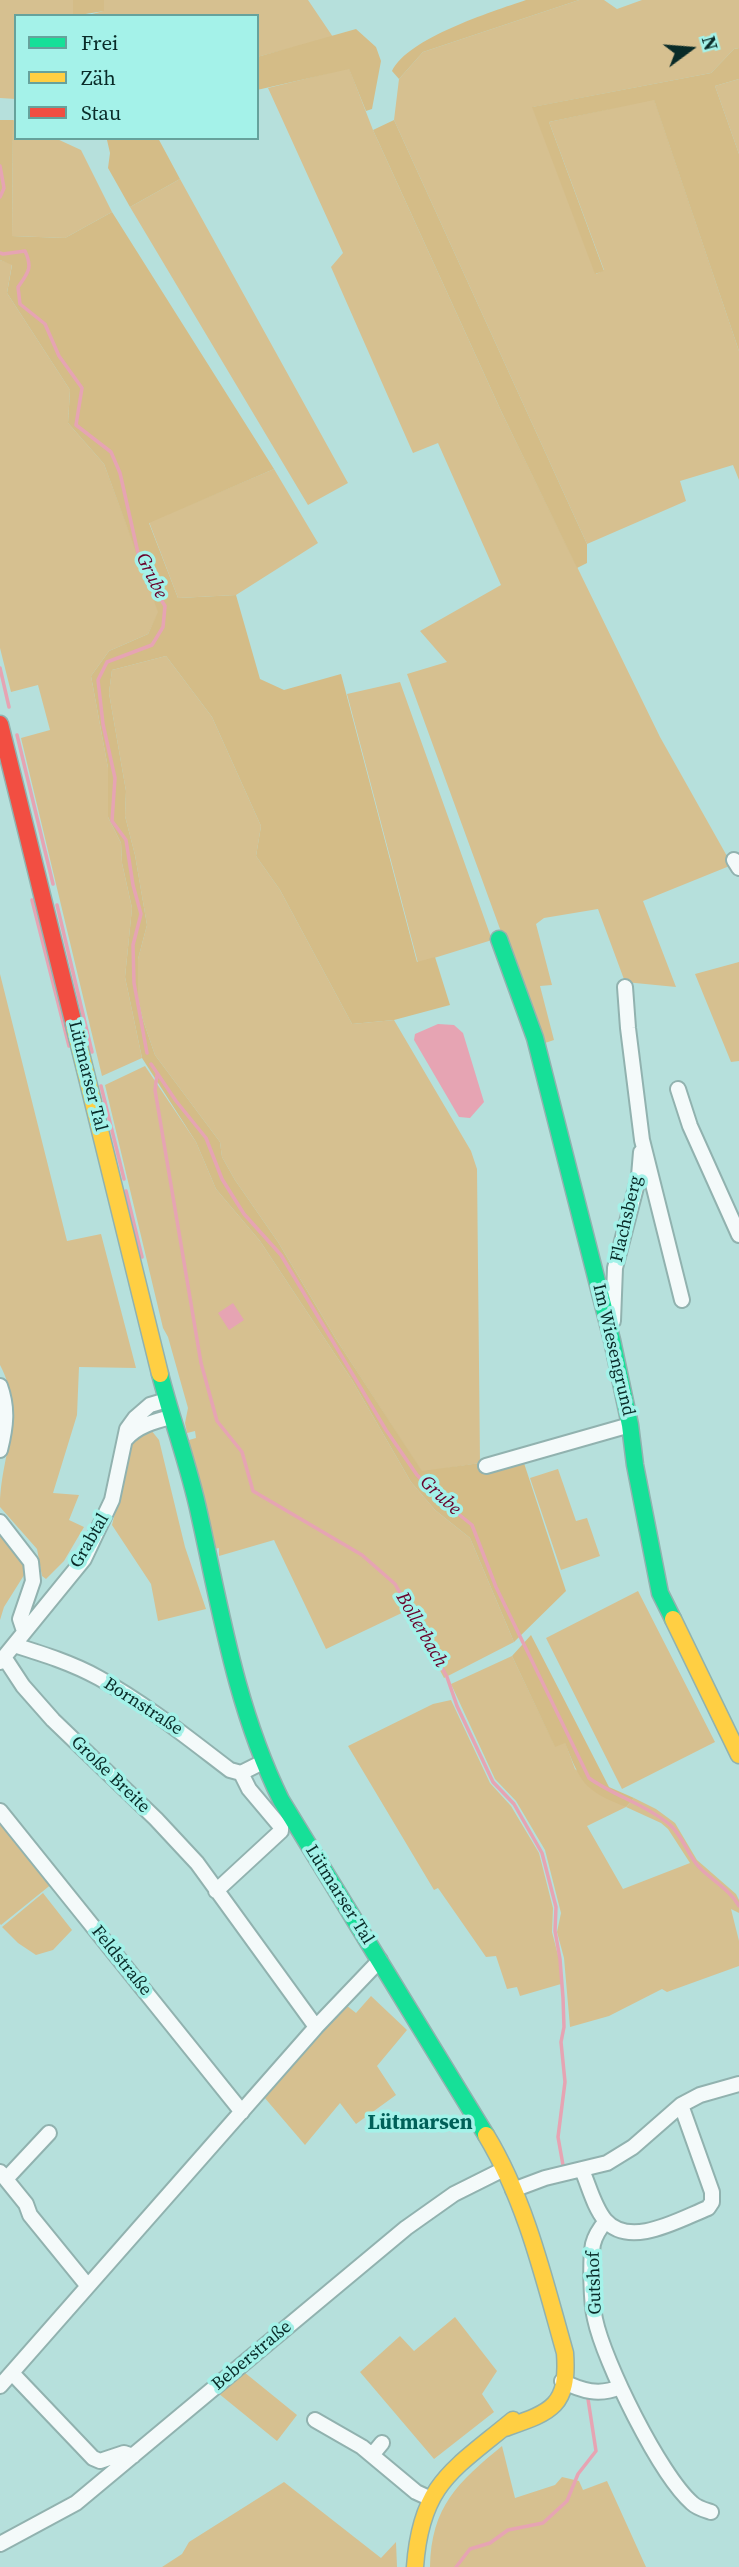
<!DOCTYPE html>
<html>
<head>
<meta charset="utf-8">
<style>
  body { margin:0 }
  #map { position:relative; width:739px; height:2567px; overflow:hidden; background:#b6e0dc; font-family:"Source Serif 4",serif }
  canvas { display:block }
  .legend { position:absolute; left:14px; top:14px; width:245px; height:126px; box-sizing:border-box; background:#a4f2e9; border:2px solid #66a29c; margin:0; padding:9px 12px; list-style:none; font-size:21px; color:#092b28 }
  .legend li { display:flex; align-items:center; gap:14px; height:35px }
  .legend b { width:35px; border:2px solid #66a29c }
  .north { position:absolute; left:655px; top:14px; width:70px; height:70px; -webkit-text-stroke:5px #a4f2e9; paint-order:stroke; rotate:74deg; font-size:19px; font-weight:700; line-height:28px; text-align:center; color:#092b28 }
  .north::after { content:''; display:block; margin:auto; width:24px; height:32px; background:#092b28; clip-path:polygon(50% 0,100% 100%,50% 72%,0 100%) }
</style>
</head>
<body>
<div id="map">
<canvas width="739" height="2567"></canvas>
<ul class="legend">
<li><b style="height:9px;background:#16e098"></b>Frei</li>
<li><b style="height:9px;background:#ffcf43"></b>Zäh</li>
<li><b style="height:9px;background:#f24e42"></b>Stau</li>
</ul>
<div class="north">N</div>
</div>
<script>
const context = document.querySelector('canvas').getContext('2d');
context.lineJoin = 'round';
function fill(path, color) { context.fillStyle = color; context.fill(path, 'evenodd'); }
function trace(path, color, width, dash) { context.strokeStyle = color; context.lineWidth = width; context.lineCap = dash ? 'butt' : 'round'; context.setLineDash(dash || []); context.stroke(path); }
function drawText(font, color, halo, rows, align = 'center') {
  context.font = font + ' "Source Serif 4",serif'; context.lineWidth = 7; context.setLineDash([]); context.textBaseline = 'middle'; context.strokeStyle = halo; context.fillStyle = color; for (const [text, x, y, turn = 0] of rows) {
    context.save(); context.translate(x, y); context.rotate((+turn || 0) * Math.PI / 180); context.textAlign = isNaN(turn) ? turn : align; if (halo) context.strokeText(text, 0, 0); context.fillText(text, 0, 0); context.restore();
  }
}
fill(new Path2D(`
  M 0,0 L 73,0 L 73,16 L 16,16 L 16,99 L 0,98 Z
  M 104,0 L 308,0 L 333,37 L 257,57 L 257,16 L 85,16 L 103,11 Z
  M 579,0 L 604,0 L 617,9 L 642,0 L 739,0 L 739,48 L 734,49 L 711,73 L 533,107 L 596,274 L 604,270 L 549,122 L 654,99 L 739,351 L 739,480 L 733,465 L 680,481 L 686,501 L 587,544 L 394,120 L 399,79 L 423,52 Z
  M 349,68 L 373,130 L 502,413 L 660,737 L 732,865 L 643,901 L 676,987 L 625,982 L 598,909 L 544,918 L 536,924 L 552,985 L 540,986 L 554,1040 L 542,1044 L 407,674 L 447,662 L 420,631 L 501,585 L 438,443 L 413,453 L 331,267 L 343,253 L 268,88 Z
  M 739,79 L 739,154 L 715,86 Z
  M 13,120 L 16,121 L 16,138 L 55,138 L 81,150 L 112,212 L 65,238 L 12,236 Z
  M 180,179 L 348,483 L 308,505 L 130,207 Z
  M 0,260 L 12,264 L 7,293 L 70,390 L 68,423 L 104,464 L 159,612 L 148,634 L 109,651 L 91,676 L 108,768 L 108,817 L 121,843 L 122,863 L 132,908 L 125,977 L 142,1058 L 102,1076 L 21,738 L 50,730 L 38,685 L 11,692 L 0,648 Z
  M 274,469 L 318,543 L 236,595 L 178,598 L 149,522 Z
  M 166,656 L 212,717 L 261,826 L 256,856 L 280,890 L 352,1024 L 394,1020 L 471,1151 L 477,1169 L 480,1463 L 422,1472 L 336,1339 L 278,1242 L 235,1180 L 222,1157 L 220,1142 L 155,1055 L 143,1020 L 138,998 L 138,959 L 147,925 L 135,855 L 125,816 L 126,791 L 109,693 L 112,670 Z
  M 400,682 L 492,940 L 418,963 L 347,694 Z
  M 739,962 L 739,1061 L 731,1062 L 695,974 Z
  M 0,974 L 67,1241 L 101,1234 L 136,1368 L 79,1367 L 77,1415 L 53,1493 L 79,1495 L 69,1520 L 84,1527 L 64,1561 L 46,1579 L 42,1576 L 37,1549 L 0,1507 C 0,1455 27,1416 0,1365 Z
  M 145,1066 L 196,1142 L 216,1189 L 260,1241 L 352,1380 L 411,1482 L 435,1510 L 470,1538 L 514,1642 L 444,1678 L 408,1610 L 326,1649 L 274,1540 L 219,1556 L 219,1548 L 214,1549 L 189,1440 L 196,1438 L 195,1431 L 187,1433 L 185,1423 L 188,1408 L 168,1337 L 163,1328 L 105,1085 Z
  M 151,1430 L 159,1440 L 185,1547 L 206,1609 L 158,1621 L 151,1584 L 112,1525 L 132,1444 L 139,1434 Z
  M 558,1469 L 576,1521 L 587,1518 L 600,1556 L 561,1570 L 530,1478 Z
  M 0,1532 L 21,1558 L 26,1572 L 4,1607 L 0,1620 Z
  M 638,1591 L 715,1742 L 622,1789 L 546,1638 Z
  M 512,1656 L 555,1746 L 565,1742 L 575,1769 L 626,1807 L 634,1798 L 656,1809 L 675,1823 L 697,1860 L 736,1894 L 739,1900 L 739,1913 L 731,1909 L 739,1941 L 739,1966 L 667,1992 L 662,1989 L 609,2016 L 570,2027 L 564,1958 L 557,1932 L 561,1913 L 545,1850 L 516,1801 L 495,1779 L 451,1684 ZM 626,1807 L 661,1823 L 668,1829 L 690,1863 L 623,1889 L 587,1826 Z
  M 451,1700 L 490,1783 L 511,1806 L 539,1853 L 553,1908 L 552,1932 L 559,1959 L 561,1984 L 520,1996 L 517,1987 L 507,1989 L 496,1956 L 486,1957 L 438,1888 L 434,1890 L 348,1746 L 433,1704 Z
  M 0,1817 L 53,1883 L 1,1925 L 0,1924 Z
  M 43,1893 L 72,1930 L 53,1950 L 36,1955 L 18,1943 L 2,1927 Z
  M 371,1996 L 407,2030 L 377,2066 L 396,2095 L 356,2124 L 340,2103 L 305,2145 L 264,2097 L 346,2005 L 356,2013 Z
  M 455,2317 L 497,2371 L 482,2394 L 494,2412 L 434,2459 L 360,2372 L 400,2336 L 414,2351 Z
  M 244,2372 L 297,2415 L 277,2441 L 218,2393 Z
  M 502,2446 L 515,2498 L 555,2485 L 562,2477 L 579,2481 L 583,2490 L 607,2481 L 646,2567 L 430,2567 C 431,2507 458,2482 502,2446 Z
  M 284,2482 L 381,2558 L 396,2542 L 397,2567 L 162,2567 L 182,2554 L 189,2542 Z`), '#d6c090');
fill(new Path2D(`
  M 73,0 L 104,0 L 104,11 L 73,16 Z
  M 526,0 L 579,0 L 423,52 L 399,79 L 392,71 C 408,38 491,12 526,0 Z
  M 356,29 L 376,47 L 381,61 L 372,109 L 366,111 L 349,69 L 257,90 L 257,57 Z
  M 739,48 L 739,79 L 715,86 L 739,154 L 739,351 L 654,100 L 549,122 L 604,271 L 595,274 L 532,107 L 711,73 L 734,49 Z
  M 0,120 L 13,120 L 12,236 L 65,238 L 112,212 L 274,469 L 149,523 L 178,598 L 236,595 L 260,679 L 284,690 L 341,674 L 417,962 L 435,957 L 450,1005 L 394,1020 L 352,1024 L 280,890 L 256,856 L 261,826 L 212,717 L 166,656 L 112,670 L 109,693 L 126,791 L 125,816 L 135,855 L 147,925 L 138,959 L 138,999 L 143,1020 L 155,1055 L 220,1142 L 222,1157 L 235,1180 L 278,1242 L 336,1339 L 422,1471 L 480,1463 L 481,1471 L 523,1460 L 566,1591 L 514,1642 L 470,1538 L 435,1510 L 411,1482 L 352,1380 L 260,1241 L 216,1189 L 196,1142 L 142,1058 L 125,977 L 132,908 L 122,863 L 121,843 L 108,817 L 108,768 L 91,676 L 109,651 L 148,634 L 158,612 L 104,464 L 68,423 L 70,390 L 7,293 L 12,265 L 0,260 Z
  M 394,120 L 587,544 L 587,563 L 577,568 L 502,413 L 373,130 Z
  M 103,138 L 158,138 L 180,179 L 130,207 L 108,168 L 110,153 L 107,140 Z
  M 531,1635 L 609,1787 L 634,1798 L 626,1807 C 585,1791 581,1784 565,1743 L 555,1747 L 512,1656 Z`), '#d4bc87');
fill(new Path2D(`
  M 438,1024 L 454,1025 L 463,1033 L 484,1102 L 470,1118 L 459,1117 L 414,1040 L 415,1034 Z
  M 233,1303 L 244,1320 L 229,1330 L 218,1313 Z`), '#e6a4b3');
trace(new Path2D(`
  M 0,166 L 4,188 L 0,197
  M 0,253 L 3,254 L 25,251 C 33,268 28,273 18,287 L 20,304 L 45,324 L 59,356 L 82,388 L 76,425 L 111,452 L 120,473 L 138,553 L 153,587 L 165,606 L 163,627 L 152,645 L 107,662 L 98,680 L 103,724 L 115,778 L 112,821 L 126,840 L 133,885 L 141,914 L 133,945 L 134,983 L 147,1053
  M 0,668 L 9,707
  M 17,735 L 53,884
  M 32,900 L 69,1046
  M 57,905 L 92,1052
  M 151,1064 L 176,1101 L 206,1138 L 222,1179 L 244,1214 L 281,1255 L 386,1430 L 417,1475 L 446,1504 L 472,1525 L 496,1587 L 589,1778 C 614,1796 645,1804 669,1824 C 683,1835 687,1855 700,1868 C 713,1881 730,1890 739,1906
  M 157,1075 L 155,1090 L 201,1363 L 217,1421 L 242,1452 L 253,1491 L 362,1555 L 395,1584 L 447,1677 L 457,1706 L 493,1782 L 514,1804 L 542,1853 L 556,1907 L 555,1931 L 560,1959 L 563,1998 L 564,2027 L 561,2042 L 565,2082 L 558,2137 L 563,2165
  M 101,1086 L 124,1179
  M 126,1191 L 142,1257
  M 456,2567 L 470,2549 L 490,2543 L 508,2530 L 543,2523 L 567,2501 L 578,2474 L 596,2451 L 588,2399`), '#e6a4b3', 3.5);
const street = new Path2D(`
  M 734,860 L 739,868
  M 625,987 L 628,1028 L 642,1140 L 682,1300
  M 678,1089 L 690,1126 L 739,1235
  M 613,1321 L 615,1268 L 639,1176 L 641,1152
  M 0,1386 C 8,1408 6,1426 0,1450
  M 126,1439 C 137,1426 155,1421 171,1417
  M 486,1466 L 630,1425
  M 0,1522 L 31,1562 L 33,1581 L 20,1619 L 24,1631
  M 14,1645 C 43,1654 72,1663 99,1678 C 146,1704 188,1738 230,1770 L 241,1773 L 263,1762
  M 4,1657 L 23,1686 L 53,1720 L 156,1819 L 197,1863 L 316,2027
  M 0,1662 L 84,1559 L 112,1500 L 127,1429 L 135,1418 L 150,1405 L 167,1400
  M 0,1811 L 242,2112
  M 216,1891 L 281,1831 L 281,1827 L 249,1789 L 241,1773
  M 582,2170 C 589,2186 594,2207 605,2220 C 630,2249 680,2219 708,2208 L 712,2202 L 712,2192 L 681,2105
  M 0,2172 L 26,2204 L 30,2215 L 87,2285
  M 6,2179 L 49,2133
  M 513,2190 L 545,2178 L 607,2163 L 633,2147 L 681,2105 L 700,2095 L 739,2084
  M 606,2221 C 600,2228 595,2236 593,2244 C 590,2260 591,2303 595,2319 C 604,2362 660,2475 692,2503 C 697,2508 705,2510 711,2512
  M 12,2373 L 93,2458 L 100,2461 L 124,2453 L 133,2456
  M 562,2381 C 582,2391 599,2396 620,2387
  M 0,2386 L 316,2027 L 380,1960
  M 315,2420 L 362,2447 L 416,2492 L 429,2498
  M 372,2455 L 382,2443
  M 0,2544 L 76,2503 L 406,2228 L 454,2194 L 504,2169`);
const fast = new Path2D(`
  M 499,939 L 535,1038 L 612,1340 L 630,1425 L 635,1465 L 660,1593 L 673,1619
  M 160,1374 C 172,1421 189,1466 199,1513 C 221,1612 236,1708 281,1800 L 486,2135`);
const slow = new Path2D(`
  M 74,1025 L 160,1374
  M 673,1619 L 739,1755
  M 486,2135 C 526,2201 544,2279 565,2353 C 569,2407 551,2412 505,2428
  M 415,2567 C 421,2483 453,2470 513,2420`);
const jam = new Path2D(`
  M 0,724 L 74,1025`);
trace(street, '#91b2af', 18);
trace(fast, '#91b2af', 19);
trace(slow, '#91b2af', 19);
trace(jam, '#91b2af', 19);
trace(street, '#f4fafa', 14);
trace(fast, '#16e098', 16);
trace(slow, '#ffcf43', 16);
trace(jam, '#f24e42', 16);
drawText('18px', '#092b28', '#a4f2e9', [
  ["Lütmarser Tal",87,1076,76],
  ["Flachsberg",627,1219,-77],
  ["Im Wiesengrund",613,1350,77],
  ["Grabtal",90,1541,-60],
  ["Bornstraße",143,1707,33],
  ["Große Breite",110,1775,44],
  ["Lütmarser Tal",339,1895,58],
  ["Feldstraße",121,1961,51],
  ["Gutshof",595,2283,-92],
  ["Beberstraße",252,2356,-40]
]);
drawText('italic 19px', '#69002a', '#a4f2e9', [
  ["Grube",151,576,64],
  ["Grube",440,1496,43],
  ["Bollerbach",421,1630,60]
]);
drawText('bold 21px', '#006059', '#a4f2e9', [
  ["Lütmarsen",420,2124]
]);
</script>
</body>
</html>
